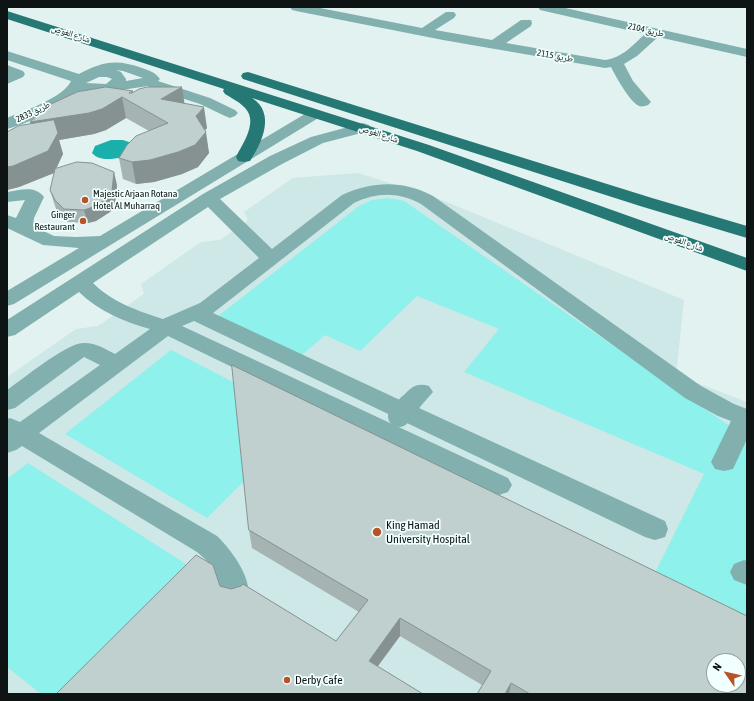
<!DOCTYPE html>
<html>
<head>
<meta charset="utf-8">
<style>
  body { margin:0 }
  #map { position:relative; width:754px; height:701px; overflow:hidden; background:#e1f2f1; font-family:"Asap Condensed",sans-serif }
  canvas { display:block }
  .frame { position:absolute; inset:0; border:8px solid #0e1413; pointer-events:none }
  .north { position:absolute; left:706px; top:653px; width:40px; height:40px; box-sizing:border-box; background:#f1fffe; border:1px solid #96a1a0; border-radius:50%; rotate:304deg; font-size:11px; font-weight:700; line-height:16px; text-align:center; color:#0e1413 }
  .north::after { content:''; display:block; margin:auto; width:14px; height:18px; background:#b85227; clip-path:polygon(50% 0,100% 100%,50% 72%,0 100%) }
</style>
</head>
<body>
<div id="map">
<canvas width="754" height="701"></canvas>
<div class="frame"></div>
<div class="north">N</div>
</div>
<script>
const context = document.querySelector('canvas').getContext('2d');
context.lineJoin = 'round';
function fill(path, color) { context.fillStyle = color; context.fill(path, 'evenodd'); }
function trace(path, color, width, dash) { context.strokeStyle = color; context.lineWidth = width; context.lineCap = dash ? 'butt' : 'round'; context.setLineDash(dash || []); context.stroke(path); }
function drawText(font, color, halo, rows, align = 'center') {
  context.font = font + ' "Asap Condensed","Noto Naskh Arabic",sans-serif'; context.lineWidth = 3.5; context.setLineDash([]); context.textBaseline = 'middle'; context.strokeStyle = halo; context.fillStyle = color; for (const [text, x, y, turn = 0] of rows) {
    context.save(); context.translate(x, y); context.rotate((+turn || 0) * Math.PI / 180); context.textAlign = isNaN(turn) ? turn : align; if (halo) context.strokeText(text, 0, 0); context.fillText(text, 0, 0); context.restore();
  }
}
fill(new Path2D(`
  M 358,173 L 437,198 L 684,300 L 676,375 L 747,402 L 747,694 L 7,694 L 7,377 L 76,329 L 98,326 L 144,294 L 141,284 L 201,242 L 220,240 L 248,220 L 244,212 L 293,178 ZM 714,661 L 738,661 L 738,685 L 714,685 Z`), '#cde8e6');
fill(new Path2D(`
  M 388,198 L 404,201 L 747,438 L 747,638 L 647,589 L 704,474 L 464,372 L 499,329 L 417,296 L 360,351 L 325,335 L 301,356 L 217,317 L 359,206 L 372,200 Z
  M 171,350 L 235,383 L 245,480 L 207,518 L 65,434 Z
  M 28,463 L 200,573 L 81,694 L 41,694 L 7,667 L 7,479 Z`), '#8ef1ec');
fill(new Path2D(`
  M 111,140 L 123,140 L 132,143 L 119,158 C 110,159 99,161 92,153 L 95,146 Z`), '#1bafab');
fill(new Path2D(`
  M 290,7 L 315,7 L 422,28 L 446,12 L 454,12 L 456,15 L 454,18 L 435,30 L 492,40 L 521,20 L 531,20 L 532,23 L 531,26 L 506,43 L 605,60 C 622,58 633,45 645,34 L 540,10 L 538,7 L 561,7 L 747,49 L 747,57 L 658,37 L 637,56 L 624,64 L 633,81 L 651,102 L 648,105 C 645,106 642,107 639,106 C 630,102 616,77 611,67 L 605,68 L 443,40 L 296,11 L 292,10 Z
  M 7,51 L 79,74 C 103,61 117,59 142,68 C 150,71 155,72 160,79 L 158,81 L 210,98 L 235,110 L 238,113 L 235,116 L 230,118 L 225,116 L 200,104 L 150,88 L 148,86 L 102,93 L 80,91 C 64,107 29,123 7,129 L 7,118 C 24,111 63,98 71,81 L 7,60 ZM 116,70 L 123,71 L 143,78 L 126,81 L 126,79 L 121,72 ZM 99,77 L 107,77 L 112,79 L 106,84 L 86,83 Z
  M 7,65 L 23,71 L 25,74 L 23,77 L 7,84 Z
  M 315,109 L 320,111 L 323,114 L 320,117 L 14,304 L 7,306 L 7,291 L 79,248 L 43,245 L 7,228 L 7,215 L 16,218 L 25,200 L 7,202 L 7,192 C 20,190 35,185 44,197 L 34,218 L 33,226 L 54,236 L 76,237 L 100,236 L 310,111 Z
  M 363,123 L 369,125 L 371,128 L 369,131 L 323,143 L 282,164 L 220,199 L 272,249 L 342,195 C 373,181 403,180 433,196 L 701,386 L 734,404 L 747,409 L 747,439 L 733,469 L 724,471 L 715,469 L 711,462 L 731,421 L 718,416 L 685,398 L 421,204 C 398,192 378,192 354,203 L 213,313 L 400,400 C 409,389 415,382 429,386 L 433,392 L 419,408 L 665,521 L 668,529 L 665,537 L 655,540 L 645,537 L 194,321 L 182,326 L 508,478 L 512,485 L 508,492 L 499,495 L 490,492 L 168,336 L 39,433 L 217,536 C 229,547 251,576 248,594 C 248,597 245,600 244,603 L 234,606 L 224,603 C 219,593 219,581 215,572 C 211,564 204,558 197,552 L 22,446 L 16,450 L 7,453 L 7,419 L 10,418 L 20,422 L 100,365 L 84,357 L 15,408 L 7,410 L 7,390 C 23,379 65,344 83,343 C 94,342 106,349 115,354 L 150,329 C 125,322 98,311 79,292 L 15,335 L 7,337 L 7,320 L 203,194 L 270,156 L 311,137 ZM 208,207 L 259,258 L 200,303 L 163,319 C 138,311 112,302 93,283 Z
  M 744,560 L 747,561 L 747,585 L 734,580 L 730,572 L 734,564 Z`), '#81b0ae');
fill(new Path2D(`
  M 7,11 L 429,145 L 747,258 L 747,271 L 417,151 L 252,98 C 276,113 262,143 250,161 L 244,162 L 238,161 L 236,157 C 243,143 260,120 243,106 C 238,101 231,98 225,94 L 223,91 L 224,89 L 7,19 Z
  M 248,72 L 652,198 L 747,226 L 747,238 L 640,206 L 243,79 L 241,76 L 243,73 Z`), '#267875');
trace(new Path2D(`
  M 399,416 L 409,405`), '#81b0ae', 22);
fill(new Path2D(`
  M 133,91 L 133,93 L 184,103 L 207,128 L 205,130 L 209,153 L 198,167 L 182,174 L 154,182 L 136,184 L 123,179 L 119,158 L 149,131 L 126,118 L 106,130 L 94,134 L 59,140 L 63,154 L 54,173 L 19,187 L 7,190 L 7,132 L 31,124 L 30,122 Z
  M 117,185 L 115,204 L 110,212 L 96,221 L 88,223 L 67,222 L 58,214 L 54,203 L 50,190 Z
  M 249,530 L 747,694 L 477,694 L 482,685 L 400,636 L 378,666 L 220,586 L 336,641 L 359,612 L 252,548 Z`), '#a5b3b2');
fill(new Path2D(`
  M 182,87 L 185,107 L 161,99 Z
  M 122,97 L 126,118 L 106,130 L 94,134 L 59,140 L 63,154 L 54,173 L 19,187 L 7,190 L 7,167 L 36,144 L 30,122 Z
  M 204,107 L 207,128 L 199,137 L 196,116 Z
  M 206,132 L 209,153 L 198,167 L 182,174 L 154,182 L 136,184 L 132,162 Z
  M 114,172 L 117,185 L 115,204 L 110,212 L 96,221 L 88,223 L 84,210 Z
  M 400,618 L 400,636 L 369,678 L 369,661 Z
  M 511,683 L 509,694 L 505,694 Z`), '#869291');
const building = new Path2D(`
  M 106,87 L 133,91 L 129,93 L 132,93 L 139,89 L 147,87 L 182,87 L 161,99 L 204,107 L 196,116 L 206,132 L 195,145 L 178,152 L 150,160 L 132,162 L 119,158 L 127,145 L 136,136 L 168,123 L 122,97 L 102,109 L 89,113 L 30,122 L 51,104 L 77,92 Z
  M 54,120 L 58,133 L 48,151 L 13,166 L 7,167 L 7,132 L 18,126 Z
  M 77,162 L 92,163 L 114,172 L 112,191 L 107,199 L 93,207 L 84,210 L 64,209 L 55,200 L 50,190 L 55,169 Z
  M 232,365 L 747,616 L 747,694 L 530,694 L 511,683 L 505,694 L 477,694 L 491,671 L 400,618 L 369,661 L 423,694 L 56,694 L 196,555 L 213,565 L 220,586 L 231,589 L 241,586 L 243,584 L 336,641 L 368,600 L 249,530 ZM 714,661 L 738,661 L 738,685 L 714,685 Z`);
fill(building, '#c0d0cf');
trace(building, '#869291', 1);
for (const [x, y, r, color] of [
  [85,200,4,"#b85227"],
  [83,221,4,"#b85227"],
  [377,532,5,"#b85227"],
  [287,680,4,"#b85227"]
]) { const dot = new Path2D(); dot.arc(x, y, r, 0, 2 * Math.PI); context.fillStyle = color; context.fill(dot); trace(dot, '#f1fffe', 1.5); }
drawText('9px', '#0e1413', '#f1fffe', [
  ["طريق 2104",646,30,13],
  ["شارع الغوص",71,34,18],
  ["طريق 2115",555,56,10],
  ["طريق 2833",33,112,-26],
  ["شارع الغوص",379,134,18],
  ["شارع الغوص",684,242,20]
]);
drawText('10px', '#0e1413', '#f1fffe', [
  ["Majestic Arjaan Rotana",93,194],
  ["Hotel Al Muharraq",93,206],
  ["Ginger",75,215,"right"],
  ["Restaurant",75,227,"right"]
], 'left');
drawText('12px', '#0e1413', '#f1fffe', [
  ["King Hamad",386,525],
  ["University Hospital",386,539],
  ["Derby Cafe",295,680]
], 'left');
</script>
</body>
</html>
